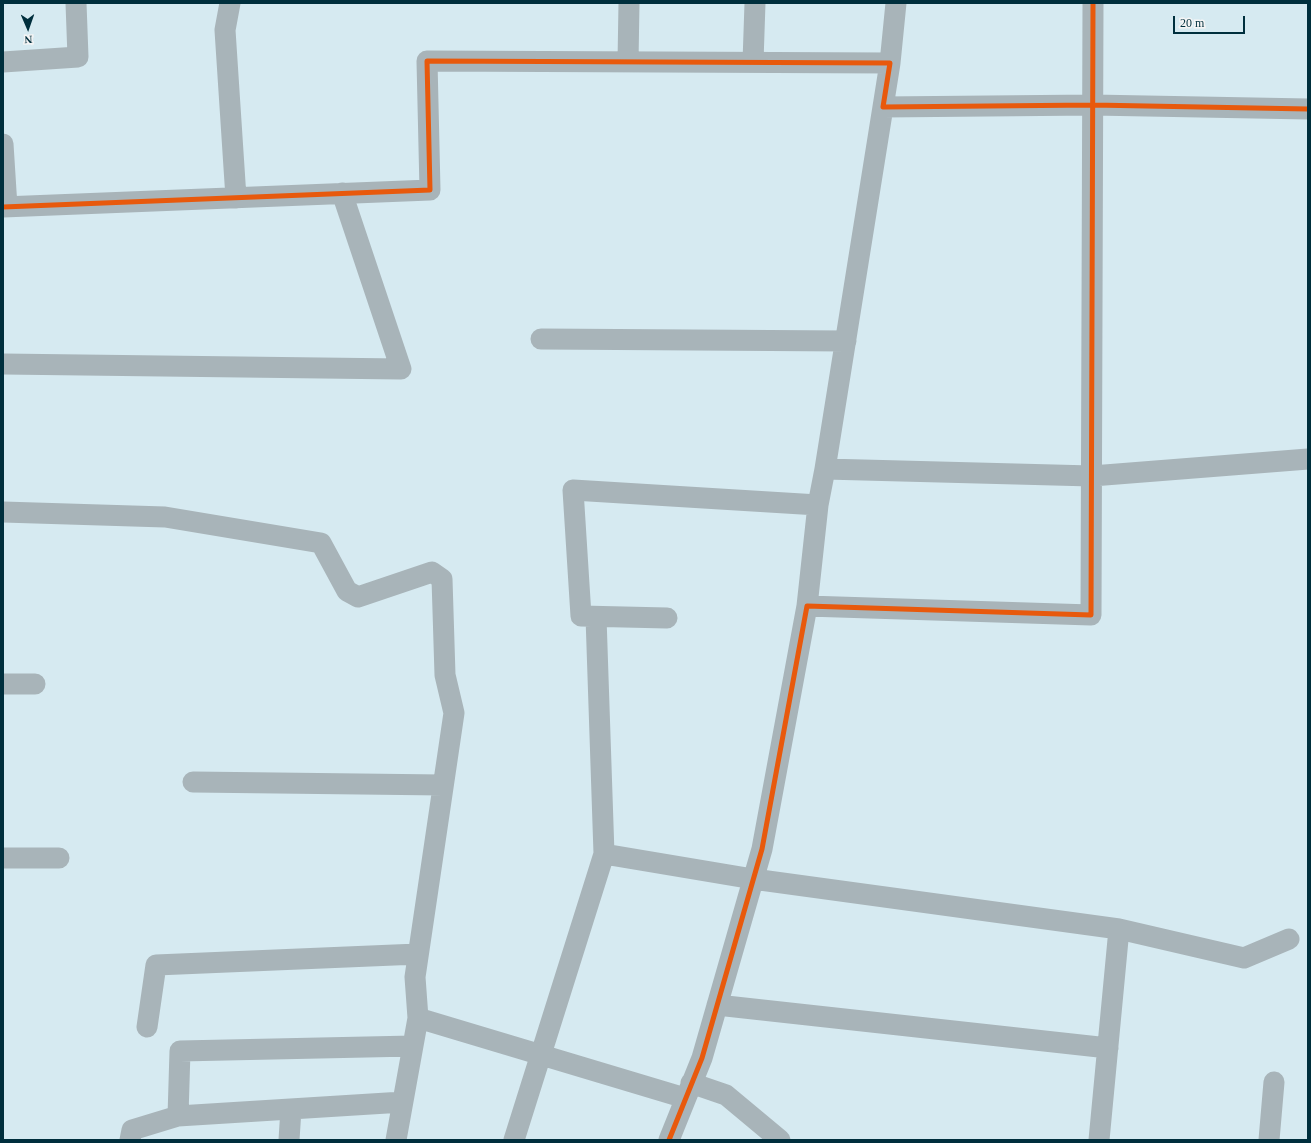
<!DOCTYPE html>
<html>
<head>
<meta charset="utf-8">
<style>
  body { margin:0 }
  #map { position:relative; width:1311px; height:1143px; overflow:hidden; background:#d6eaf1; font-family:Georgia,serif }
  canvas { display:block }
  .frame { position:absolute; inset:0; border:4px solid #002f3d; pointer-events:none }
  .north { position:absolute; left:8px; top:8px; width:40px; height:40px; -webkit-text-stroke:3px #f5f5f5; paint-order:stroke; rotate:178deg; font-size:11px; font-weight:700; line-height:16px; text-align:center; color:#002f3d }
  .north::after { content:''; display:block; margin:auto; width:14px; height:18px; background:#002f3d; clip-path:polygon(50% 0,100% 100%,50% 72%,0 100%) }
  .scale { position:absolute; left:1173px; top:16px; width:72px; height:18px; box-sizing:border-box; border:2px solid #002f3d; border-top:0; padding-left:5px; font-size:12px; line-height:14px; white-space:nowrap; color:#002f3d; -webkit-text-stroke:3px #f5f5f5; paint-order:stroke }
</style>
</head>
<body>
<div id="map">
<canvas width="1311" height="1143"></canvas>
<div class="frame"></div>
<div class="north">N</div>
<div class="scale">20 m</div>
</div>
<script>
const context = document.querySelector('canvas').getContext('2d');
context.lineJoin = 'round';
function trace(path, color, width, dash) { context.strokeStyle = color; context.lineWidth = width; context.lineCap = dash ? 'butt' : 'round'; context.setLineDash(dash || []); context.stroke(path); }
trace(new Path2D(`
  M 230,3 L 225,30 L 236,198
  M 3,62 L 78,57 L 76,3
  M 628,62 L 629,3
  M 753,62 L 755,3
  M 890,63 L 896,3
  M 3,144 L 7,207
  M 3,207 L 430,190 L 427,61 L 890,63 L 883,107 L 1093,105 L 1308,109
  M 541,339 L 846,341
  M 3,364 L 401,369 L 342,193
  M 825,469 L 883,107
  M 3,512 L 165,517 L 321,543 L 347,591 L 358,597 L 432,572 L 442,579 L 445,675 L 454,713 L 415,977 L 418,1018
  M 807,606 L 818,505 L 825,469 L 1092,476 L 1308,459
  M 596,617 L 604,854
  M 667,618 L 581,616 L 573,490 L 818,505
  M 3,684 L 35,684
  M 193,782 L 443,785
  M 3,858 L 59,858
  M 1119,929 L 1244,958 L 1289,939
  M 717,1005 L 1108,1048
  M 147,1027 L 156,965 L 418,954
  M 691,1083 L 726,1095 L 780,1140
  M 178,1116 L 180,1051 L 413,1046
  M 130,1140 L 132,1130 L 178,1116 L 403,1102
  M 289,1140 L 291,1109
  M 396,1140 L 418,1018 L 685,1098
  M 514,1140 L 604,854 L 753,879 L 1119,929 L 1099,1140
  M 669,1140 L 702,1058 L 762,849 L 807,606 L 1091,615 L 1093,3
  M 1269,1140 L 1274,1082`), '#a8b4b9', 21);
trace(new Path2D(`
  M 3,207 L 430,190 L 427,61 L 890,63 L 883,107 L 1093,105 L 1308,109
  M 669,1140 L 702,1058 L 762,849 L 807,606 L 1091,615 L 1093,3`), '#e8590c', 5);
</script>
</body>
</html>
